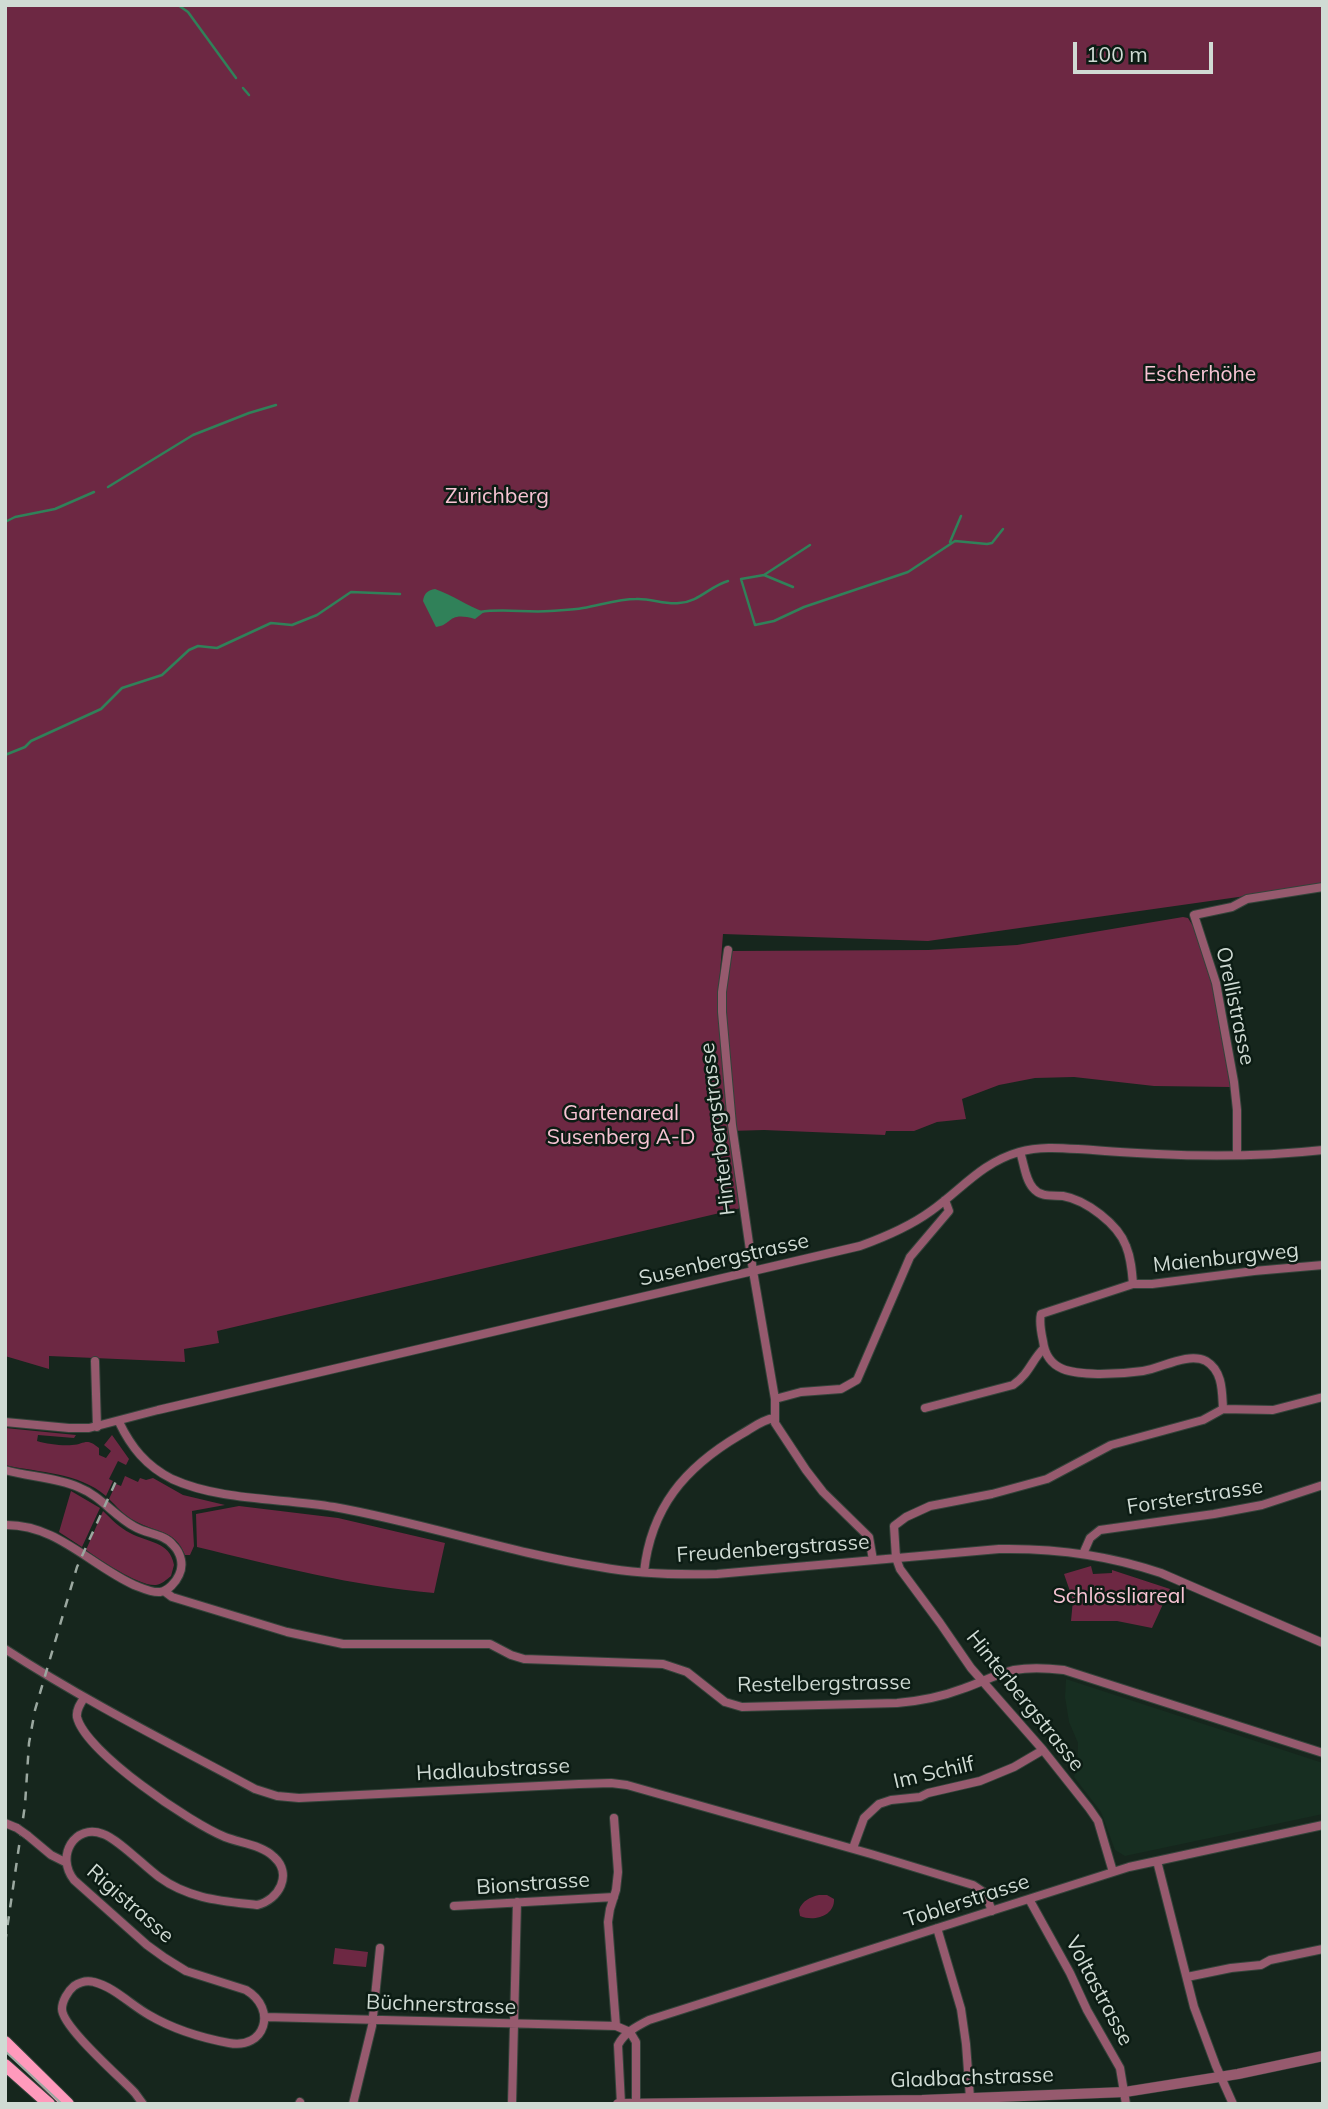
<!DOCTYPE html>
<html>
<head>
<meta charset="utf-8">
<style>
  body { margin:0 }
  #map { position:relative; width:1328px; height:2109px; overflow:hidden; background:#16261d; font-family:Mulish,sans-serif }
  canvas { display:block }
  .frame { position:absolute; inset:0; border:7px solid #d0dbd4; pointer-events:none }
  .scale { position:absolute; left:1073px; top:42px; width:140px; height:32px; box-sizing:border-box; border:4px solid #d0dbd4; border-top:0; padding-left:9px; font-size:21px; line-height:24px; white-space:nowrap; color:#d0dbd4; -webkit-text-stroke:5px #0c1c14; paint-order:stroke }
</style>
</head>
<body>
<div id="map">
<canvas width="1328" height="2109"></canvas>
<div class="frame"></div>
<div class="scale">100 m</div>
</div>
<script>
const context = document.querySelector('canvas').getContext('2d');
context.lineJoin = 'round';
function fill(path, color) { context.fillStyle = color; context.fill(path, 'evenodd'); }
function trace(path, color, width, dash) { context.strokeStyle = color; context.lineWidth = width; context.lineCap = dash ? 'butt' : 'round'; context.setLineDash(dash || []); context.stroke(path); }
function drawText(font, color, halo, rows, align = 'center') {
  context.font = font + ' Mulish,sans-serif'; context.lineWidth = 5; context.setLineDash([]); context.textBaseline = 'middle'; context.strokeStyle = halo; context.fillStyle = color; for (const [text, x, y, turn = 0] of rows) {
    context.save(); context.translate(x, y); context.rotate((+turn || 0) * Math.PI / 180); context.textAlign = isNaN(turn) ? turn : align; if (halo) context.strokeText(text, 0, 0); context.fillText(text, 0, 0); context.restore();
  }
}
fill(new Path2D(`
  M 1066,1679 L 1323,1763 L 1323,1814 L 1125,1856 L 1115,1850 L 1101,1812 L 1074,1777 L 1078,1762 L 1078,1743 L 1069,1722 L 1065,1697 Z`), '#172e21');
fill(new Path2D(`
  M 5,5 L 1323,5 L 1323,885 L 928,941 L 723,934 L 719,986 L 726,984 L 728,963 L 732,951 L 928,950 L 1017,945 L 1183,917 L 1188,918 L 1198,934 L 1209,967 L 1231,1087 L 1154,1086 L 1074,1077 L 1035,1078 L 999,1085 L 962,1099 L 966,1119 L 937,1122 L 914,1131 L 886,1131 L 885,1135 L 764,1130 L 729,1131 L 741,1208 L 217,1331 L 219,1343 L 184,1349 L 185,1362 L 49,1356 L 49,1369 L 5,1356 Z
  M 5,1428 L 76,1435 L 74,1438 L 38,1435 L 37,1441 C 47,1444 62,1446 72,1445 C 85,1444 86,1437 99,1448 L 99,1455 L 106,1458 L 111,1451 L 104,1445 L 112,1435 L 129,1459 L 126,1465 L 118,1461 L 109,1479 L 113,1481 L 106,1496 C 78,1472 40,1473 5,1465 Z
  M 125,1476 L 138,1482 L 140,1478 L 146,1480 L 153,1478 L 183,1495 L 225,1505 L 192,1511 L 194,1546 L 190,1555 L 185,1555 C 175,1529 156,1533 135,1521 C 125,1516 117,1507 109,1499 L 116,1484 L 121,1486 Z
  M 71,1491 L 100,1508 L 82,1547 L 59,1532 Z
  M 239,1506 L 338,1518 L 445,1543 L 434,1593 C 353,1586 276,1566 197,1547 L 196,1514 Z
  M 103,1511 C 111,1519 120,1528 130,1533 C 148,1543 170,1541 174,1565 L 171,1576 C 166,1580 162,1584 156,1585 C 140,1587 99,1559 86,1550 Z
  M 1091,1566 L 1093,1574 L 1112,1573 L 1112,1570 L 1170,1589 L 1152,1628 L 1117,1621 L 1071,1621 L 1073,1600 L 1064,1574 Z
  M 819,1895 L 827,1895 L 834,1899 C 835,1916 814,1922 800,1916 L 799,1910 C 802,1901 810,1897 819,1895 Z
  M 335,1948 L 368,1952 L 366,1967 L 333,1964 Z`), '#6d2843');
fill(new Path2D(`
  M 435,589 C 452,595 468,606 484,612 L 475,619 C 447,611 453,625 436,627 L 423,601 C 424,593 428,590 435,589 Z`), '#308159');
trace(new Path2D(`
  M 178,5 L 188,12 L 236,78
  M 243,88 L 249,95
  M 108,487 L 193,435 L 249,413 L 276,405
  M 5,522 L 15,517 L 55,509 L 94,492
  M 950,542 L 961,516
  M 764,575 L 810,545
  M 793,587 L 764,575 L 741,579 L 755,625 L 774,621 L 804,607 L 908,572 L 955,541 L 987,544 L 992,543 L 1003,529
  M 480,612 C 503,608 527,613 550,611 C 561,610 572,610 583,608 C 601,605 618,599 636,599 C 650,598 666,605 679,603 C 699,602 710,586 728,581
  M 5,755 L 25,747 L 31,741 L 101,709 L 122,688 L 162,675 L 189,650 L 198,646 L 217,648 L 271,623 L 292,625 L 317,615 L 351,592 L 400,594`), '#308159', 2.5);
const minor = new Path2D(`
  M 728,950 L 722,992 L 722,1012 L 732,1125 L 753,1271 L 775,1399 L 775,1423 L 806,1470 L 823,1492 L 869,1537 L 873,1560
  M 1020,1152 C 1024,1163 1025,1179 1033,1188 C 1041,1198 1053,1195 1063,1196 C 1086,1200 1118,1224 1126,1246 C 1131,1258 1132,1271 1133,1284
  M 1237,1155 L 1237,1110 L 1234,1082 L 1216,983 L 1194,915 L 1232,907 L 1247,899 L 1323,887
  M 95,1361 L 97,1427
  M 775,1399 L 801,1392 L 841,1389 L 857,1380 L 910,1257 L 949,1211 L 945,1200
  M 925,1408 L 1013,1385 C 1030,1373 1031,1361 1044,1348
  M 1223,1409 C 1222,1392 1223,1371 1206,1361 C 1188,1352 1162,1368 1143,1371 C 1129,1373 1114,1374 1100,1374 C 1074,1373 1047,1373 1043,1341 C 1041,1332 1039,1322 1041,1314 L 1133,1284 L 1152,1284 L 1254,1271 L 1323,1265
  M 5,1422 L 69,1428 L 89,1428 L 158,1410 L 860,1246 C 885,1237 909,1227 931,1211 C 962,1189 981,1163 1019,1152 C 1044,1145 1069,1149 1093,1150 C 1115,1152 1136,1153 1157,1154 C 1213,1157 1268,1156 1323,1150
  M 119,1422 C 131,1447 146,1466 172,1479 C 220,1501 283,1498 334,1507 C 424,1523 510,1553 600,1567 C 638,1574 678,1575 717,1574 L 999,1549 C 1054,1548 1108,1555 1161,1573 L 1323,1643
  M 5,1470 C 29,1477 55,1477 78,1487 C 101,1496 114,1516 135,1527 C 147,1534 164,1534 173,1545 C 181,1553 184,1565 179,1575 C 176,1582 168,1591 160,1592 C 152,1593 142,1588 134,1585 C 90,1565 56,1524 5,1525
  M 1083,1554 L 1090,1538 L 1100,1530 L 1214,1514 L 1262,1505 L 1323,1485
  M 644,1572 C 651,1508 684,1468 740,1435 C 751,1429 761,1420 774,1418
  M 164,1591 L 172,1597 L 287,1632 L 343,1644 L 490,1644 L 511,1655 L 524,1659 L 663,1664 L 687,1672 L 725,1702 L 742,1707 L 897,1703 C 920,1701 941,1697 962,1689 C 980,1683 996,1674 1014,1670 C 1031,1667 1047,1668 1064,1670 L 1323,1753
  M 5,1649 C 85,1701 171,1744 255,1789 L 277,1796 L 299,1798 L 579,1784 L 611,1783 L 627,1785 L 871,1854 L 973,1885 L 985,1893 L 992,1911
  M 84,1698 C 80,1704 76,1710 77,1717 C 85,1752 192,1824 225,1837 C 240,1843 262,1845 274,1857 C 293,1874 279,1900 257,1905 C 222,1901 189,1899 159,1877 C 145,1867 118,1839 103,1834 C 75,1823 55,1856 74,1880 L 147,1945 L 165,1958 L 186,1971 L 246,1990 C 278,2009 265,2050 229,2043 C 202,2038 173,2029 149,2015 C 131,2005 114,1987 94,1982 C 87,1980 80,1982 74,1986 C 68,1991 62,2001 62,2009 C 62,2027 121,2078 135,2093 L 143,2104
  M 614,1818 L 618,1872 L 616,1890 L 610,1909 L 608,1922 L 616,2026 L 630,2032
  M 5,1823 L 17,1828
  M 27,1835 L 51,1855 L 65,1862
  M 853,1848 L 864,1818 L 879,1804 L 891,1800 L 920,1797 L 928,1793 L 980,1781 L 1014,1767 L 1043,1750
  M 1157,1861 L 1194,2007 L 1216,2066 L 1233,2104
  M 1113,1872 L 1098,1821 L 1089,1808 L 1043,1750 L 971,1668 L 940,1623 L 900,1569 L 896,1558 L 894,1526 L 906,1517 L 930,1506 L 992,1494 L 1047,1479 L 1111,1445 L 1203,1420 L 1223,1409 L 1273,1410 L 1323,1397
  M 1029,1899 L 1070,1973 L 1087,2010 L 1120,2068 L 1126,2104
  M 454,1906 L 614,1897
  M 937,1928 L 961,2009 L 966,2044 L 970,2098
  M 1187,1977 L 1231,1968 L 1261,1965 L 1270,1960 L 1323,1949
  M 265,2017 L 616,2026
  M 630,2032 L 636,2042 L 636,2103
  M 299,2104 L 300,2102
  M 353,2104 L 372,2026 L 380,1948
  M 512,2104 L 517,1902
  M 621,2104 L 618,2045 C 624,2033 637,2026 649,2020 L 1129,1867 L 1323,1825`);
const tertiary = new Path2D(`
  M 618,2104 L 922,2100 L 1125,2092 L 1238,2074 L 1323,2056`);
const primary = new Path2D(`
  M 5,2042 L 68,2104
  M 5,2065 L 49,2104`);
trace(minor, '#34433a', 10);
trace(tertiary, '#34433a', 11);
trace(primary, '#34433a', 14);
trace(minor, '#965a6e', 8);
trace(tertiary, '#965a6e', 10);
trace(primary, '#ff9abc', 12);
trace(new Path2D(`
  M 5,2051 L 62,2104`), '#9ba8a0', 2);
trace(new Path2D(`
  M 5,1943 L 25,1805 L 29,1743 L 35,1710 L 77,1567 L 117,1479`), '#9ba8a0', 2.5, [9, 9]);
const minorBridge = new Path2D(`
  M 17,1828 L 27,1835`);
trace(minorBridge, '#34433a', 10, []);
trace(minorBridge, '#965a6e', 8);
drawText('21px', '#f8c4d4', '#0c1c14', [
  ["Escherhöhe",1200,375],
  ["Zürichberg",497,497],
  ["Gartenareal",621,1114],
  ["Susenberg A-D",621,1138],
  ["Schlössliareal",1119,1597]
]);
drawText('21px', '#d0dbd4', '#0c1c14', [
  ["Orellistrasse",1235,1006,78],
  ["Hinterbergstrasse",718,1129,-97],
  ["Maienburgweg",1226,1258,-6],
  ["Susenbergstrasse",724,1260,-13],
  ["Forsterstrasse",1195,1497,-9],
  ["Freudenbergstrasse",773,1549,-4],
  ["Restelbergstrasse",824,1684,-1],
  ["Hinterbergstrasse",1025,1701,51],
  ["Hadlaubstrasse",493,1770,-3],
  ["Im Schilf",934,1773,-13],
  ["Bionstrasse",533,1884,-4],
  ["Toblerstrasse",967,1901,-18],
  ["Rigistrasse",130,1904,41],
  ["Voltastrasse",1099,1991,62],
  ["Büchnerstrasse",441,2005,2],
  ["Gladbachstrasse",972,2078,-2]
]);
</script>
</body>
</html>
